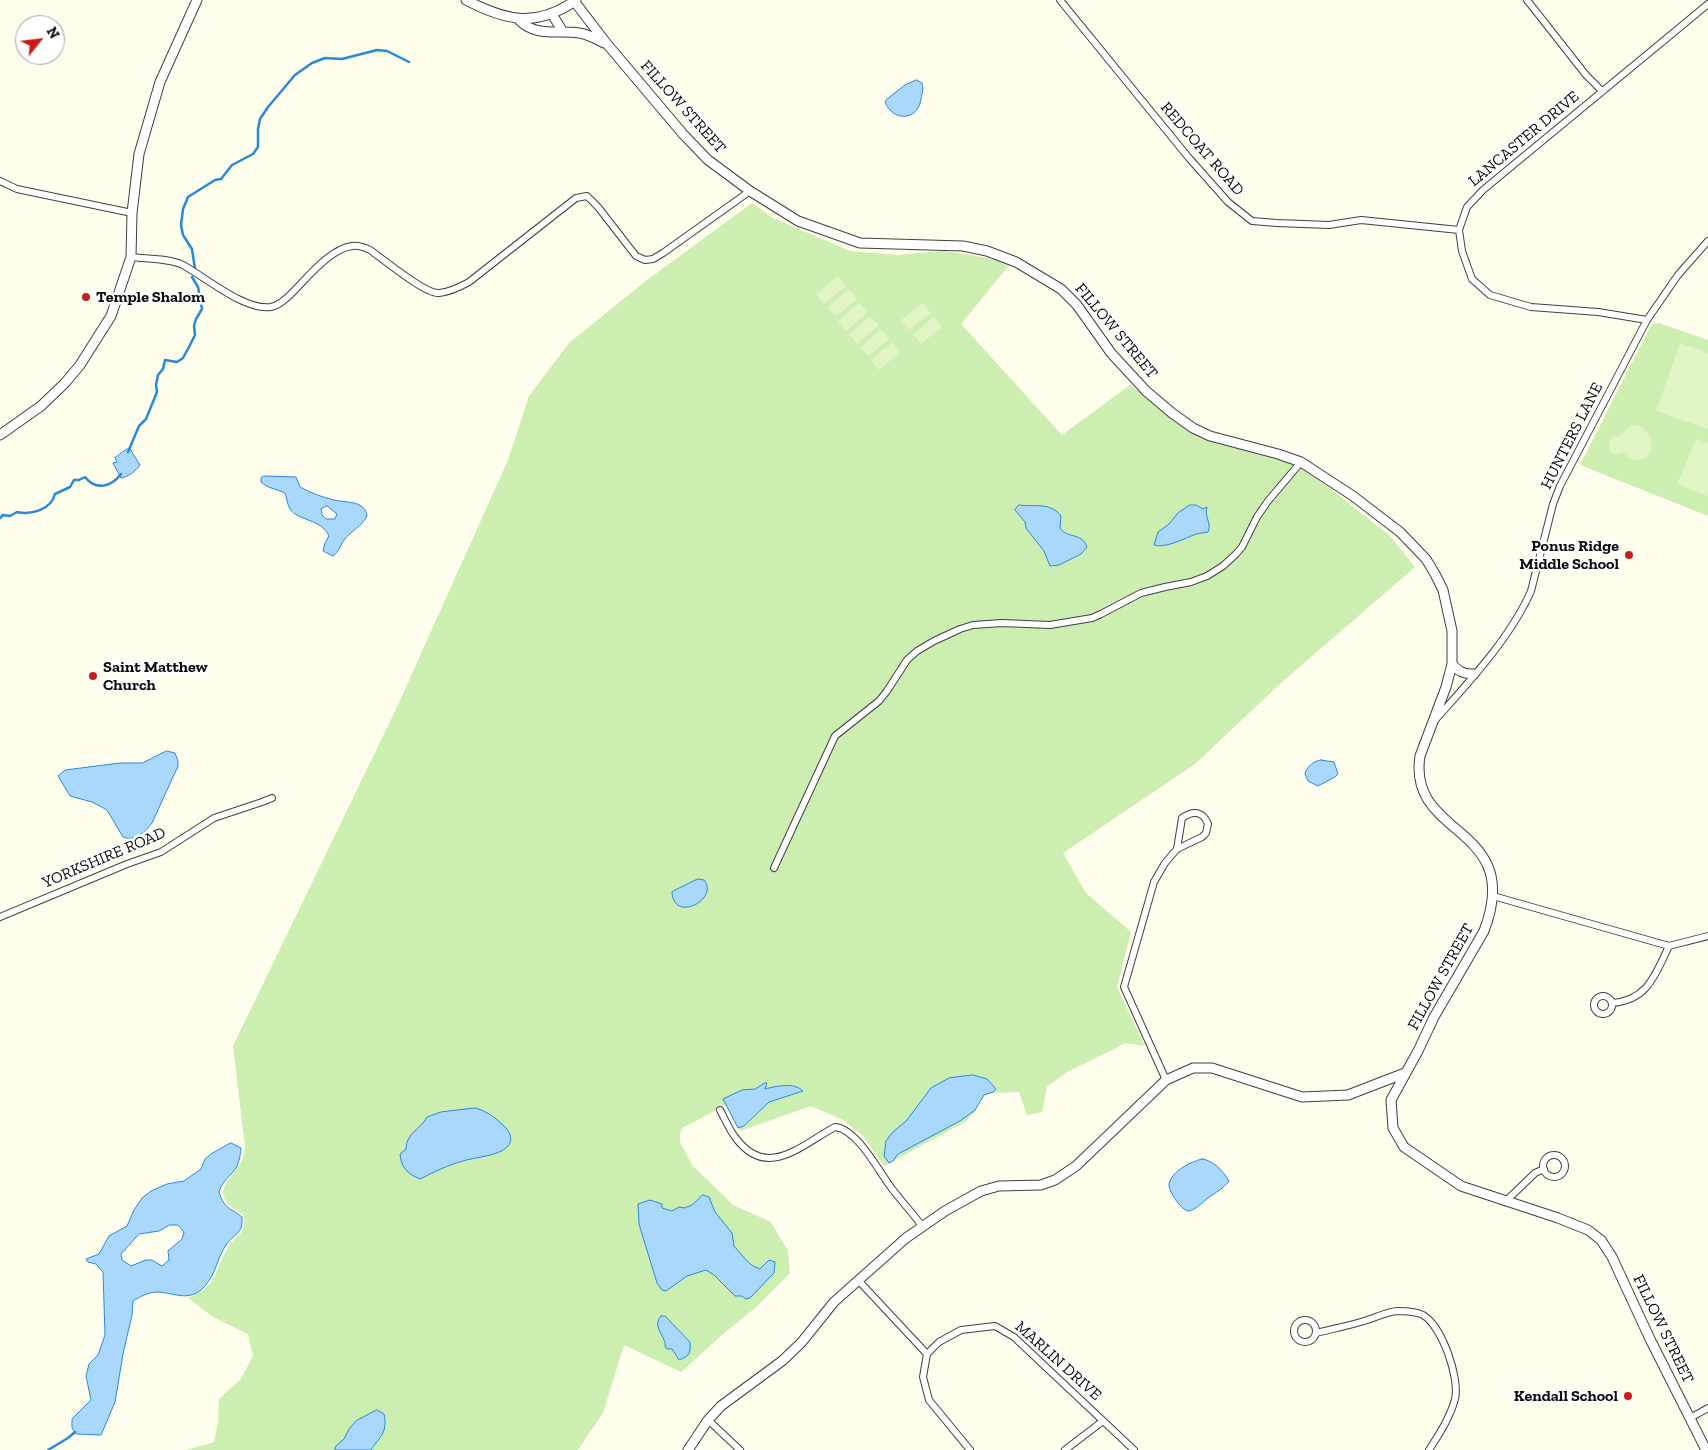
<!DOCTYPE html>
<html>
<head>
<meta charset="utf-8">
<style>
  body { margin:0 }
  #map { position:relative; width:1708px; height:1450px; overflow:hidden; background:#fffdec; font-family:"Zilla Slab",serif }
  canvas { display:block }
  .north { position:absolute; left:15px; top:15px; width:50px; height:50px; box-sizing:border-box; background:#fff; border:1px solid #9e9e9e; border-radius:50%; rotate:61deg; font-size:14px; font-weight:700; line-height:20px; text-align:center; color:#0d0d0d }
  .north::after { content:''; display:block; margin:auto; width:18px; height:22px; background:#cc1a16; clip-path:polygon(50% 0,100% 100%,50% 72%,0 100%) }
</style>
</head>
<body>
<div id="map">
<canvas width="1708" height="1450"></canvas>
<div class="north">N</div>
</div>
<script>
const context = document.querySelector('canvas').getContext('2d');
context.lineJoin = 'round';
function fill(path, color) { context.fillStyle = color; context.fill(path, 'evenodd'); }
function trace(path, color, width, dash) { context.strokeStyle = color; context.lineWidth = width; context.lineCap = dash ? 'butt' : 'round'; context.setLineDash(dash || []); context.stroke(path); }
function drawText(font, color, halo, rows, align = 'center') {
  context.font = font + ' "Zilla Slab",serif'; context.lineWidth = 5; context.setLineDash([]); context.textBaseline = 'middle'; context.strokeStyle = halo; context.fillStyle = color; for (const [text, x, y, turn = 0] of rows) {
    context.save(); context.translate(x, y); context.rotate((+turn || 0) * Math.PI / 180); context.textAlign = isNaN(turn) ? turn : align; if (halo) context.strokeText(text, 0, 0); context.fillText(text, 0, 0); context.restore();
  }
}
fill(new Path2D(`
  M 752,203 L 773,218 L 850,251 L 897,255 L 942,251 L 966,254 L 1011,263 L 961,324 L 1062,435 L 1130,385 L 1200,438 L 1285,461 L 1305,471 L 1327,486 L 1390,536 L 1415,567 L 1281,683 L 1195,764 L 1063,853 L 1086,893 L 1131,932 L 1117,987 L 1145,1046 L 1126,1043 L 1067,1072 L 1047,1087 L 1042,1112 L 1027,1115 L 1019,1092 L 981,1094 L 976,1111 L 965,1122 L 884,1166 L 863,1136 L 843,1120 L 811,1106 L 740,1131 L 729,1106 L 720,1104 L 715,1111 L 682,1128 L 680,1134 L 680,1142 L 692,1165 L 733,1205 L 771,1222 L 788,1251 L 790,1273 L 754,1309 L 723,1334 L 681,1372 L 624,1345 L 603,1413 L 578,1450 L 186,1450 L 214,1442 L 218,1422 L 219,1399 L 241,1379 L 253,1356 L 248,1334 L 213,1317 L 188,1298 C 219,1284 212,1274 228,1248 C 236,1233 246,1237 244,1215 C 239,1211 233,1209 228,1204 C 214,1188 235,1176 241,1162 C 244,1158 244,1152 245,1147 L 233,1046 L 397,707 L 508,460 L 529,396 L 569,343 L 647,280 Z
  M 1659,323 L 1708,340 L 1708,516 L 1580,465 L 1650,327 L 1653,324 Z`), '#cceeb1');
fill(new Path2D(`
  M 838,276 L 846,286 L 824,304 L 816,294 Z
  M 849,289 L 857,299 L 835,317 L 827,307 Z
  M 859,303 L 868,313 L 846,331 L 838,321 Z
  M 923,303 L 931,313 L 909,330 L 901,320 Z
  M 870,316 L 879,325 L 857,344 L 849,334 Z
  M 934,317 L 942,327 L 921,344 L 913,334 Z
  M 881,329 L 889,339 L 868,357 L 860,347 Z
  M 892,342 L 900,352 L 879,370 L 871,360 Z
  M 1680,343 L 1708,353 L 1708,429 L 1656,411 Z
  M 1635,425 C 1650,428 1656,443 1648,456 L 1636,461 L 1632,460 L 1622,452 L 1615,455 L 1611,453 C 1609,445 1608,440 1614,435 L 1617,437 C 1625,434 1626,426 1635,425 Z
  M 1696,439 L 1708,443 L 1708,496 L 1677,484 Z`), '#e0f4c4');
const water = new Path2D(`
  M 917,80 L 922,83 C 924,90 922,92 921,99 C 918,121 893,122 885,102 L 887,99 L 905,85 Z
  M 127,449 L 130,449 L 140,465 C 136,471 128,477 121,478 L 113,463 L 117,462 L 115,458 Z
  M 264,476 L 296,477 L 300,487 C 311,493 322,497 334,500 C 346,503 365,500 367,516 C 362,526 351,531 344,540 C 340,545 339,552 333,556 L 323,551 L 325,543 L 329,536 C 322,519 298,521 290,509 C 287,504 287,498 285,493 C 277,489 269,489 261,482 L 261,478 ZM 327,506 L 337,514 L 335,519 L 326,519 L 322,515 L 321,509 Z
  M 1019,505 C 1034,507 1051,502 1061,516 L 1060,528 C 1067,539 1082,532 1087,547 L 1081,554 L 1059,565 L 1050,566 L 1044,551 L 1026,528 L 1025,522 L 1015,510 Z
  M 1190,505 L 1196,505 L 1203,509 L 1207,507 C 1204,516 1212,524 1208,532 C 1204,533 1200,533 1196,534 C 1186,538 1164,549 1154,545 L 1158,532 L 1169,524 L 1178,513 Z
  M 167,751 L 175,753 L 178,761 L 178,766 L 152,823 C 145,832 135,842 123,837 L 107,810 L 92,802 L 70,796 L 58,776 L 65,770 L 120,763 L 142,763 Z
  M 1321,760 L 1334,762 L 1338,774 L 1335,777 L 1318,786 L 1308,781 L 1305,774 C 1307,766 1314,761 1321,760 Z
  M 698,879 L 704,880 C 720,899 673,924 672,892 Z
  M 973,1075 L 987,1079 L 996,1089 L 993,1092 L 984,1095 L 975,1110 L 960,1121 L 898,1154 L 893,1161 L 889,1163 L 884,1156 L 886,1141 L 892,1133 L 907,1120 L 931,1088 L 949,1078 Z
  M 765,1083 L 767,1083 L 765,1089 C 777,1086 794,1082 803,1091 L 769,1102 L 744,1126 L 738,1128 L 723,1099 L 742,1090 L 755,1089 Z
  M 476,1108 C 488,1112 496,1118 505,1127 C 510,1132 514,1141 507,1147 C 499,1156 475,1157 463,1161 C 448,1165 434,1172 420,1179 C 408,1174 401,1168 400,1154 L 406,1149 C 406,1133 421,1129 427,1117 L 441,1112 Z
  M 231,1143 L 241,1148 C 240,1157 239,1165 233,1172 C 227,1179 222,1182 219,1192 C 225,1210 230,1207 242,1217 C 244,1234 233,1234 226,1245 C 217,1258 216,1274 205,1286 C 190,1303 175,1293 158,1292 C 149,1292 141,1296 133,1301 L 132,1315 L 123,1354 L 115,1402 L 101,1435 L 76,1434 L 72,1428 L 72,1419 L 91,1400 L 86,1376 L 89,1364 L 98,1355 L 105,1335 L 103,1272 L 96,1264 L 88,1262 L 86,1259 L 99,1254 L 109,1236 L 127,1226 L 134,1210 L 142,1198 L 151,1191 L 167,1184 L 184,1181 L 201,1169 L 205,1159 L 211,1154 ZM 170,1225 L 178,1225 L 184,1232 L 182,1239 L 168,1251 L 169,1260 L 162,1266 L 152,1260 L 146,1260 L 131,1266 L 122,1260 L 121,1254 L 139,1234 L 159,1231 Z
  M 1202,1159 C 1213,1160 1223,1171 1229,1181 C 1224,1188 1215,1193 1208,1198 C 1203,1202 1195,1210 1189,1211 C 1181,1211 1168,1190 1169,1184 C 1172,1171 1190,1162 1202,1159 Z
  M 703,1195 L 709,1197 L 715,1212 L 732,1233 L 734,1246 L 747,1261 L 753,1266 L 760,1269 L 769,1260 L 775,1262 L 774,1273 L 750,1298 L 746,1299 L 742,1296 L 735,1296 L 714,1275 L 706,1270 L 687,1276 L 666,1291 L 662,1290 L 657,1283 L 639,1224 L 638,1204 L 650,1200 L 662,1204 L 662,1208 L 672,1211 L 679,1207 L 684,1208 L 692,1205 Z
  M 661,1316 L 665,1316 L 690,1342 C 691,1354 689,1356 679,1360 L 672,1349 L 667,1349 L 665,1347 C 667,1337 651,1327 661,1316 Z
  M 377,1410 L 384,1414 C 388,1433 380,1436 371,1450 L 335,1450 L 335,1447 L 344,1439 L 349,1429 L 356,1421 Z`);
fill(water, '#aad8fd');
trace(water, '#2988dc', 1);
trace(new Path2D(`
  M 195,269 L 192,249 L 183,235 L 181,225 L 183,209 L 188,197 L 215,180 L 221,179 L 232,165 L 253,154 L 258,147 L 258,129 L 260,119 L 268,107 L 295,75 L 312,63 L 325,58 L 342,59 L 377,50 L 387,51 L 409,62
  M 128,452 L 139,426 L 146,419 L 157,392 L 156,385 L 158,375 L 163,369 L 165,360 L 177,362 L 183,358 L 189,347 L 195,335 L 194,326 L 196,319 L 202,309 L 198,287 L 192,277
  M 0,518 L 3,515 L 10,516 L 17,512 C 31,515 51,510 55,494 L 70,487 L 74,480 L 79,480 L 85,477 C 96,491 111,487 121,474
  M 48,1450 L 68,1438 L 75,1432`), '#2988dc', 2.5);
const minor = new Path2D(`
  M 1060,0 L 1189,158 L 1228,202 L 1252,221 L 1277,223 L 1329,225 L 1361,220 L 1459,230
  M 1527,0 L 1586,75 L 1602,91
  M 0,181 L 17,189 L 132,213
  M 131,257 C 147,259 168,258 183,265 C 205,277 245,311 271,307 C 280,305 287,298 293,292 C 308,277 330,249 352,246 C 358,245 364,247 370,250 C 383,259 426,295 439,293 C 450,292 460,287 469,282 L 576,198 L 587,196 L 598,207 L 636,256 L 645,260 L 653,259 L 663,253 L 750,191
  M 1647,320 L 1598,312 L 1531,307 L 1490,295 L 1472,279 L 1462,251 L 1459,230 L 1467,207 L 1483,190 L 1708,4
  M 1436,719 C 1469,682 1511,637 1531,591 L 1553,504 L 1560,486 L 1647,320 L 1678,275 L 1708,241
  M 774,868 L 835,736 L 879,701 L 887,691 L 907,660 L 917,651 L 934,641 L 960,629 L 973,625 L 1002,623 L 1050,625 L 1092,618 L 1101,614 L 1141,593 L 1165,587 L 1191,582 L 1207,576 L 1223,566 L 1236,554 L 1242,547 L 1257,517 L 1268,501 L 1301,462
  M 1493,896 L 1669,946
  M 0,917 L 127,864 L 161,852 L 214,818 L 262,802 L 272,798
  M 1669,946 L 1708,936
  M1594 1005a9 9 0 1 1 18 0a9 9 0 1 1-18 0Z
  M 1612,1003 C 1648,1000 1655,975 1669,946
  M 1166,1080 L 1124,987 L 1154,882 L 1165,863 L 1177,849 L 1202,837 L 1206,833 L 1208,824 C 1203,811 1193,810 1182,818 L 1177,849
  M 720,1110 C 725,1119 729,1129 735,1137 C 767,1181 801,1145 835,1127 C 857,1129 878,1170 890,1186 C 900,1200 912,1212 922,1226
  M1543 1166a11 11 0 1 1 22 0a11 11 0 1 1-22 0Z
  M 1505,1202 L 1535,1173 L 1544,1169
  M 858,1280 L 927,1354
  M1294 1331a11 11 0 1 1 22 0a11 11 0 1 1-22 0Z
  M 1316,1333 C 1332,1329 1348,1326 1364,1321 C 1375,1318 1386,1312 1397,1311 C 1404,1311 1417,1312 1423,1315 C 1442,1326 1460,1378 1455,1399 C 1450,1418 1439,1434 1429,1450
  M 927,1354 L 939,1342 L 961,1330 L 995,1326 L 1014,1337 L 1134,1450
  M 927,1354 L 923,1377 L 929,1400 L 970,1450
  M 1690,1418 L 1708,1408
  M 708,1420 L 740,1450
  M 1065,1450 L 1103,1421`);
const tertiary = new Path2D(`
  M 466,0 C 506,21 537,28 576,0
  M 574,1 L 607,44 L 683,134 L 708,160 L 750,191 L 798,221 L 860,243 L 963,246 L 987,251 L 1016,262 L 1061,289 L 1077,305 L 1111,353 L 1146,391 L 1172,413 L 1193,428 L 1210,436 L 1278,454 L 1301,462 L 1353,496 L 1400,532 L 1426,559 L 1435,574 L 1443,590 L 1452,631 L 1452,664 L 1446,687 L 1420,756 C 1407,839 1525,824 1484,931 L 1434,1017 L 1418,1051 L 1391,1100 L 1393,1128 L 1404,1147 L 1461,1186 L 1558,1218 L 1588,1230 L 1601,1240 L 1612,1257 L 1650,1339 L 1706,1450
  M 552,14 L 563,32
  M 519,20 C 535,37 558,30 579,33 C 588,34 596,39 604,43
  M 0,435 L 41,406 L 65,383 L 80,365 L 111,316 L 131,257 L 132,213 L 139,154 L 160,82 L 197,0
  M 1452,664 C 1459,672 1464,674 1474,674
  M 688,1450 L 708,1420 L 721,1406 L 782,1361 L 801,1343 L 834,1302 L 906,1238 L 945,1211 L 981,1191 L 999,1186 L 1041,1185 L 1055,1180 L 1076,1166 L 1166,1080 L 1193,1068 L 1212,1068 L 1302,1097 L 1348,1095 L 1405,1073`);
trace(minor, '#404040', 8);
trace(tertiary, '#404040', 11);
trace(minor, '#fff', 6);
trace(tertiary, '#fff', 9);
for (const [x, y, r, color] of [
  [86,297,5,"#cc1a16"],
  [1629,555,5,"#cc1a16"],
  [93,676,5,"#cc1a16"],
  [1628,1396,5,"#cc1a16"]
]) { const dot = new Path2D(); dot.arc(x, y, r, 0, 2 * Math.PI); context.fillStyle = color; context.fill(dot); trace(dot, '#fff', 2); }
drawText('16px', '#0d0d0d', '#fff', [
  ["FILLOW STREET",683,107,48],
  ["LANCASTER DRIVE",1524,139,-40],
  ["REDCOAT ROAD",1202,149,49],
  ["FILLOW STREET",1116,331,50],
  ["HUNTERS LANE",1572,436,-63],
  ["YORKSHIRE ROAD",104,858,-23],
  ["FILLOW STREET",1441,977,-61],
  ["FILLOW STREET",1663,1329,64],
  ["MARLIN DRIVE",1058,1361,42]
]);
drawText('bold 16px', '#0d0d0d', '#fff', [
  ["Temple Shalom",96,297],
  ["Ponus Ridge",1619,546,"right"],
  ["Middle School",1619,564,"right"],
  ["Saint Matthew",103,667],
  ["Church",103,685],
  ["Kendall School",1618,1396,"right"]
], 'left');
</script>
</body>
</html>
